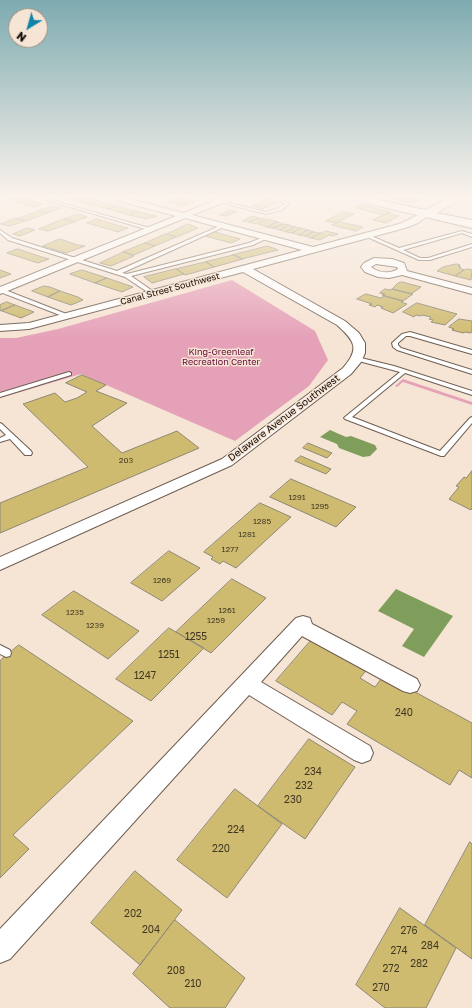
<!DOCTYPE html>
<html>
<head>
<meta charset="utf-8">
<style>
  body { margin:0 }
  #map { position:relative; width:472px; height:1008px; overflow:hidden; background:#f6e4d4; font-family:"Golos Text",sans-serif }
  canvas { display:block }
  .north { position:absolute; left:8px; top:8px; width:40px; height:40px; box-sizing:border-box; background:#f6e4d4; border:1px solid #9b8e82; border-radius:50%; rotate:217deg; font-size:11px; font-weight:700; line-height:16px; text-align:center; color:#120c07 }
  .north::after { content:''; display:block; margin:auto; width:14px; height:18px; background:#0e84aa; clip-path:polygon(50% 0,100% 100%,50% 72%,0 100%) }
</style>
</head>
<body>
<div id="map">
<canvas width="472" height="1008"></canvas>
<div class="north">N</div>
</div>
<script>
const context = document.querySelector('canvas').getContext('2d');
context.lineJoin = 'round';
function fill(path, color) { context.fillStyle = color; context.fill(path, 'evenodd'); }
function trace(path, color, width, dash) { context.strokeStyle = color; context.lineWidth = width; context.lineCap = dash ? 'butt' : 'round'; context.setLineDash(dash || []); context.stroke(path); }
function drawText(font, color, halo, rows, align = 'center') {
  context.font = font + ' "Golos Text",sans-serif'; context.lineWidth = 3; context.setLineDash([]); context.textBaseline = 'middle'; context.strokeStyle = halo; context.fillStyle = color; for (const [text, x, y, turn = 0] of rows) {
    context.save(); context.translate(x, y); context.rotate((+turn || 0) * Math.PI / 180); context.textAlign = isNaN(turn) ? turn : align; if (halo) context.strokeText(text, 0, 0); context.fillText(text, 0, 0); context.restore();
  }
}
fill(new Path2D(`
  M 232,280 L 315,331 L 328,360 L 309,386 L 235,441 L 81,374 L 0,398 L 0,338 L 16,338 L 58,329 Z
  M 403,379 L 472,402 L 472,405 L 403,382 L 397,387 L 395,386 Z`), '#e5a1b8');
fill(new Path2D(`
  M 330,430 L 346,437 L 351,436 L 375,445 L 377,449 L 370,456 L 363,457 L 339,448 L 337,444 L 320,437 Z
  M 396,589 L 453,616 L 424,657 L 402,646 L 414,629 L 378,611 Z`), '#809e5b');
const building = new Path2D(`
  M 17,198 L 28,199 L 43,204 L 34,207 L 10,200 Z
  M 66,198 L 86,198 L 96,200 L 87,204 Z
  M 177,198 L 183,199 L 193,202 L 188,204 L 174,199 Z
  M 387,198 L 407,198 L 419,200 L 413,203 Z
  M 267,199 L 278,202 L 262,209 L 252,206 Z
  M 96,200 L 117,206 L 108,209 L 87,204 Z
  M 173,200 L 178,201 L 188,204 L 183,206 L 168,202 Z
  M 362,205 L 391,212 L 384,215 L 356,208 Z
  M 53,206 L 62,208 L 47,213 L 38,211 Z
  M 117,206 L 137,211 L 129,215 L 108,209 Z
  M 230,210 L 236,212 L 226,216 L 220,215 Z
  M 39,211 L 48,213 L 26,221 L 17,219 Z
  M 137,211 L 147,214 L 157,216 L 147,219 L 129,215 Z
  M 343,212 L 354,214 L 336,223 L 326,221 Z
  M 388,213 L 399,216 L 386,223 L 373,220 Z
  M 78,214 L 87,217 L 74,222 L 64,219 Z
  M 253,216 L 259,218 L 249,222 L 243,221 Z
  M 16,218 L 25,221 L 10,226 L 1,224 Z
  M 259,218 L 265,219 L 255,224 L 249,222 Z
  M 64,219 L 74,222 L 48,231 L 39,229 Z
  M 97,219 L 123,227 L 128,228 L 118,232 L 87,223 Z
  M 268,219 L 278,222 L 267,227 L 258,224 Z
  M 277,222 L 283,224 L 273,228 L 267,227 Z
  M 340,222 L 349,224 L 363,227 L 356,231 L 332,225 Z
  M 188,224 L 198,228 L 177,237 L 167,234 Z
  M 283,224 L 289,225 L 280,230 L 273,228 Z
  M 289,225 L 295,227 L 286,232 L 280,230 Z
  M 295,227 L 301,228 L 292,233 L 286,232 Z
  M 28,228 L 35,230 L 20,236 L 13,234 Z
  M 301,228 L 308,230 L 299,235 L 292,233 Z
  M 308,230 L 314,232 L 305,236 L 299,235 Z
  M 326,231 L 338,234 L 333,236 L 329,235 L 320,240 L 311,238 Z
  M 215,232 L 240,239 L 231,243 L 205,236 Z
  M 314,232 L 321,233 L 311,238 L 305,236 Z
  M 166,234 L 176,237 L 155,246 L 145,243 Z
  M 60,239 L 78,245 L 85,246 L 66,253 L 43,246 Z
  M 145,243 L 155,246 L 134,255 L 123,252 Z
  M 268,246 L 278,250 L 242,259 L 233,255 Z
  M 18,249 L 45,258 L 49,259 L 38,263 L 7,253 Z
  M 124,252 L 134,256 L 111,266 L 100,263 Z
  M 234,255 L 243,259 L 214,267 L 206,262 Z
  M 206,262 L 214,267 L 185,275 L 177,269 Z
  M 457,264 L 460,265 L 458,266 L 461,267 L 459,268 L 464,270 L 455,276 L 437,271 L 443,267 Z
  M 176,269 L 184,274 L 152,283 L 144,277 Z
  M 468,269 L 472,270 L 471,280 L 455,276 L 464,270 Z
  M 0,270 L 11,274 L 0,278 Z
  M 82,270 L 107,278 L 95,283 L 70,274 Z
  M 107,278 L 133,287 L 122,292 L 95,283 Z
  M 402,282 L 421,287 L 411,294 L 392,289 L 398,283 Z
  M 44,286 L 50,287 L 60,291 L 48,297 L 32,291 Z
  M 385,289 L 389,290 L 392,289 L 413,294 L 403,301 L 382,295 L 385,294 L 380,293 Z
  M 60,291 L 78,297 L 83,300 L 71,305 L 48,297 Z
  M 366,294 L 381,298 L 384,296 L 403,301 L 401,302 L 407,304 L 393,313 L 381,308 L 383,307 L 377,305 L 375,307 L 369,305 L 372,304 L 357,299 Z
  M 7,302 L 15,305 L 0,311 L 0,305 Z
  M 417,303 L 457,314 L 445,325 L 431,322 L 433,320 L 429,319 L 431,317 L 422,315 L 420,316 L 416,315 L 414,317 L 403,312 Z
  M 15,305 L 23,308 L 34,312 L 21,318 L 2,311 Z
  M 459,319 L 472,321 L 472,332 L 470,333 L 465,332 L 463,333 L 452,330 L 454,329 L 449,327 Z
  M 82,375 L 106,385 L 96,391 L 127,403 L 92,426 L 122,453 L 177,431 L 199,448 L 0,533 L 0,503 L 88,467 L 23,404 L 55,393 L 65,402 L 77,398 L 87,392 L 66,383 Z
  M 308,443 L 332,453 L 327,458 L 303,448 Z
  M 301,456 L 331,469 L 326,474 L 295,461 Z
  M 472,471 L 472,508 L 471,510 L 449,499 L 459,487 L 456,486 L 464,477 L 466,478 Z
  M 291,479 L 356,507 L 336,527 L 270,497 Z
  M 260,503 L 291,517 L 236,568 L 223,561 L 220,564 L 211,559 L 213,557 L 204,552 Z
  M 169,551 L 200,568 L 162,601 L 131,583 Z
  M 232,579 L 266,598 L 211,653 L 176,632 Z
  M 74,591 L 139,631 L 108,659 L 42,615 Z
  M 169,628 L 204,648 L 151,701 L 116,679 Z
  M 314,637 L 369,667 L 360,678 L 375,687 L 384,675 L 472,723 L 472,778 L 459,770 L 450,785 L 347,724 L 357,711 L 342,702 L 332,715 L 276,681 Z
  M 19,645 L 133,721 L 13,835 L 29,849 L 0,878 L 0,661 Z
  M 309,739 L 355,767 L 305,839 L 258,806 Z
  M 235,789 L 282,824 L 227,898 L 177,860 Z
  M 470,842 L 472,844 L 472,959 L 425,925 Z
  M 135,871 L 182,910 L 140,965 L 91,923 Z
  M 400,908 L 456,948 L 426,1008 L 385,1008 L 356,985 Z
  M 175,920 L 245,978 L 225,1008 L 170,1008 L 133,974 Z`);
fill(building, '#cfbb70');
trace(building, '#8d8874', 1);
const lane = new Path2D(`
  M 39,198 L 44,198 L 153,229 L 149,230 Z
  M 267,198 C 274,197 283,199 289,204 L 282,210 L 266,214 L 215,201 L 217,200 L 266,212 L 276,209 L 285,204 L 282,202 Z
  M 222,225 L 226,226 L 122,273 L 127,274 L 249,243 L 266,236 L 270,237 L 253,245 L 131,276 L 154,292 L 155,293 L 152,295 L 125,277 L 8,240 L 0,233 L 0,230 L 12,238 L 117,271 Z
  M 462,231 L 472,234 L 472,237 L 462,233 L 403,250 L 420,258 L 428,258 L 472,244 L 472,247 L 430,260 L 419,260 L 365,236 L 369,235 L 399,248 Z
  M 0,288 L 69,315 L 70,316 L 65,317 L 0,292 Z
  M 410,332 L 472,350 L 472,354 L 410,336 L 406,336 L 398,343 L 398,345 L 401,348 L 472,370 L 472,374 L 397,350 L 393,347 L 392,343 L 402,334 Z
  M 357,357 L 394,366 L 472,391 L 472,395 L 405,373 L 352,417 L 440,451 L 470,418 L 472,417 L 472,423 L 444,456 L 441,456 L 345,419 L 344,418 L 345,417 L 400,372 L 355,360 L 354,359 Z
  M 69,372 L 71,373 L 71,375 L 0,397 L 0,393 Z
  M 0,423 L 2,424 L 31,451 L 32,453 L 31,455 L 25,455 L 10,439 L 0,442 L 0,438 L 6,435 L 0,429 Z
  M 0,645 L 10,650 L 11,653 L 10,656 L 6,657 L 0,654 Z`);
const street = new Path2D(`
  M 114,198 L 126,198 L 183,213 L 221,198 L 231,198 L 230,200 L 192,215 L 313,247 L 399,224 C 407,221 425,210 431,211 L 432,213 L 418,223 L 405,228 L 253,269 L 345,321 L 359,333 L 365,343 L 365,353 L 361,362 L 351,374 L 232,465 L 0,570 L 0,557 L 222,459 L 343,368 C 360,349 355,341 337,325 L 243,272 L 29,329 L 0,331 L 0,325 L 29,323 L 302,250 L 185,218 L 0,294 L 0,287 L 176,216 L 115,200 Z
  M 374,258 L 392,259 L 404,263 L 407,271 L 472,288 L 472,294 L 402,275 L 389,278 L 378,277 L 365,272 L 361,267 L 364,263 ZM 376,264 L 397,267 L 398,269 C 389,274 379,273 371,267 Z
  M 303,616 L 310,618 L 312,624 L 417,679 L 420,685 L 417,691 L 410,693 L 403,691 L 302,636 L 261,682 L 370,746 L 373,753 L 370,760 L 362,763 L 354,760 L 249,695 L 10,959 L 0,963 L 0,929 L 293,621 L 296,618 Z`);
const secondary = new Path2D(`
  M 351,198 L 370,198 L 425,210 L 448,198 L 460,198 L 459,200 L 437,213 L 472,220 L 472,228 L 357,201 Z`);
trace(lane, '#6e5e51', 2);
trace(street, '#6e5e51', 2);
trace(secondary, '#6e5e51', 2);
fill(lane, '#fff');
fill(street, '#fff');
fill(secondary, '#fff');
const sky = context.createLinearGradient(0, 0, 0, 339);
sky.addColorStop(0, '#7eabb0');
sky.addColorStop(0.58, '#fbf3ec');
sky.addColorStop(1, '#fbf3ec00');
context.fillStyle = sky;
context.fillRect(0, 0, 472, 339);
drawText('8px', '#413821', null, [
  ["203",126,460],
  ["1291",297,497],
  ["1295",320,506],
  ["1285",262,521],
  ["1281",247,534],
  ["1277",230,549],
  ["1269",162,580],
  ["1261",227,610],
  ["1235",75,612],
  ["1259",216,620],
  ["1239",95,625]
]);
drawText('9px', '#120c07', '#f6e4d4', [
  ["Canal Street Southwest",170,289,-15]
]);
drawText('9px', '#650938', '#f6e4d4', [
  ["King-Greenleaf",221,352],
  ["Recreation Center",221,362]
]);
drawText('10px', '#120c07', '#f6e4d4', [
  ["Delaware Avenue Southwest",284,418,-37]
]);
drawText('10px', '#413821', null, [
  ["1255",196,637],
  ["1251",169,655],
  ["1247",145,676],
  ["240",404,713],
  ["234",313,772],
  ["232",304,786],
  ["230",293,800],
  ["224",236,830],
  ["220",221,849],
  ["202",133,914],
  ["204",151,930],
  ["276",409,931],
  ["284",430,946],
  ["274",399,951],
  ["282",419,964],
  ["272",391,969],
  ["208",176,971],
  ["210",193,984],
  ["270",381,988]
]);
</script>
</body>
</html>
